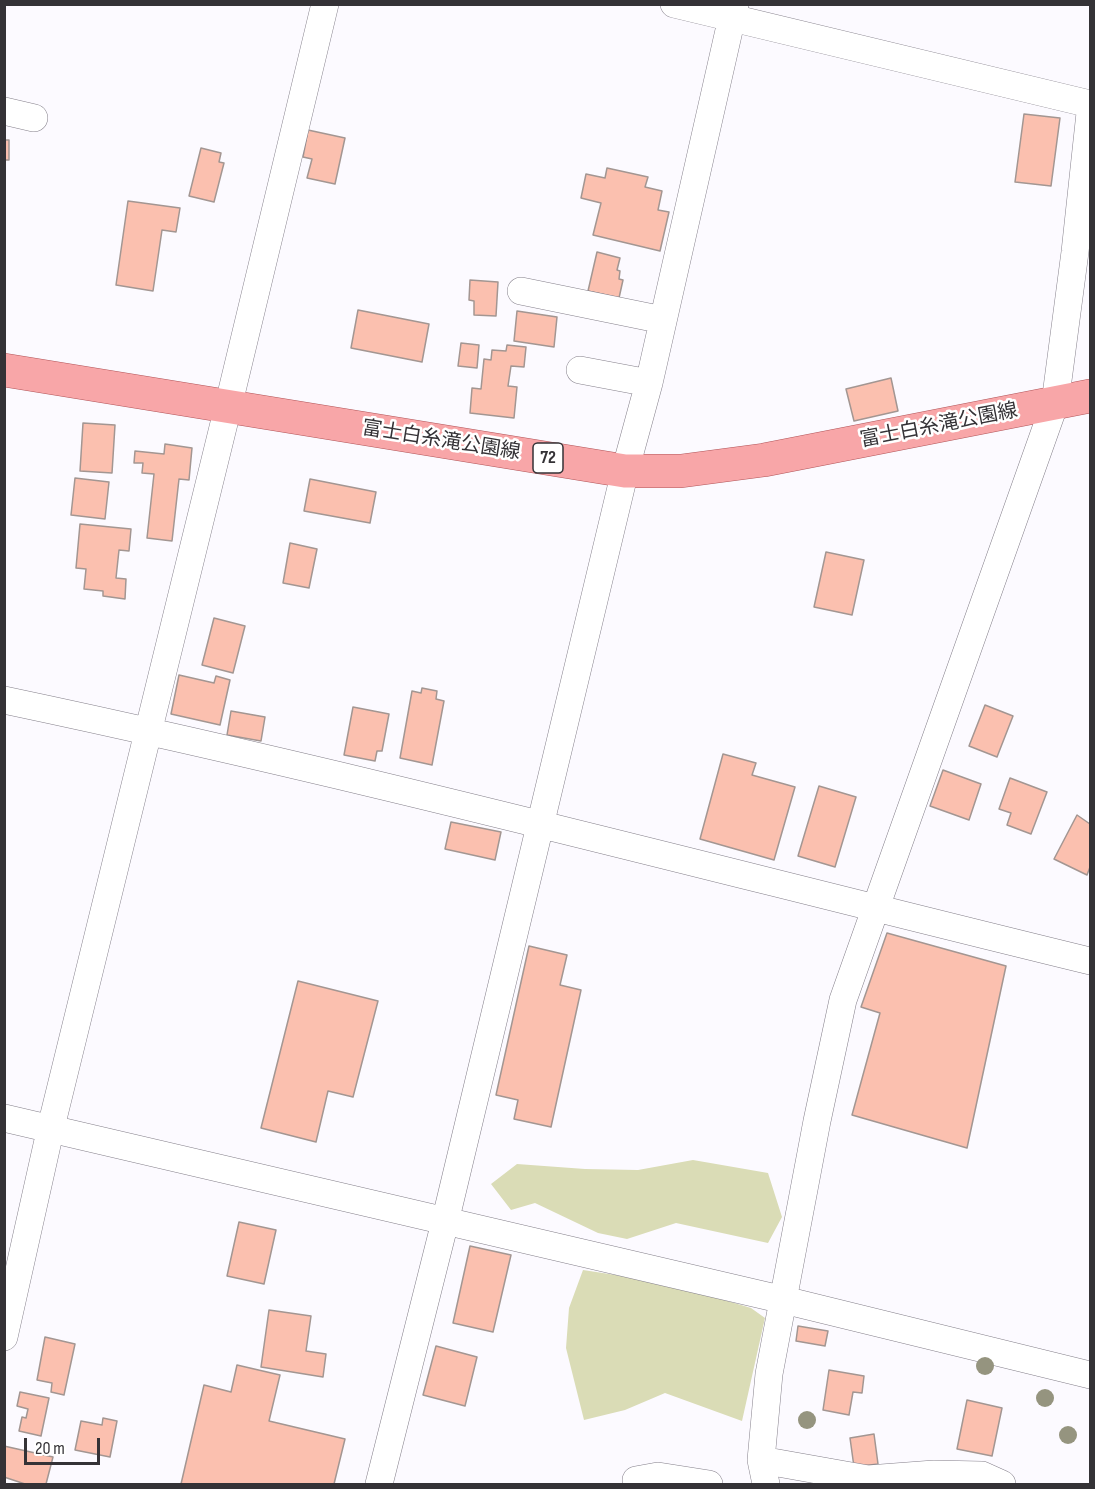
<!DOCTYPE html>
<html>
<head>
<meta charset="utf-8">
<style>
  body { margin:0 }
  #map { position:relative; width:1095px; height:1489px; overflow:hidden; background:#fcfaff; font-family:"Sofia Sans Condensed",sans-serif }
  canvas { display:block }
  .frame { position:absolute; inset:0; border:6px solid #343236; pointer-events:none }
  .scale { position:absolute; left:24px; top:1438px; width:76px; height:27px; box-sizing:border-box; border:3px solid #343236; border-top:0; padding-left:8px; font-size:18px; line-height:21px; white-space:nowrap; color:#343236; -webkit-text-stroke:4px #fff; paint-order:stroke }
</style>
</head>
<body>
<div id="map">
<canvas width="1095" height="1489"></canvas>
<div class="frame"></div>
<div class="scale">20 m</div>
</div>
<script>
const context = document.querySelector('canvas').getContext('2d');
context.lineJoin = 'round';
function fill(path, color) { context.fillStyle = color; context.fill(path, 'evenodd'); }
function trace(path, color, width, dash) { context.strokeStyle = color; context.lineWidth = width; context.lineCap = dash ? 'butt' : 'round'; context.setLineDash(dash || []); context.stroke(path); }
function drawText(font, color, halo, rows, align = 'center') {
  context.font = font + ' "Sofia Sans Condensed","Noto Sans JP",sans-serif'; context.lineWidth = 5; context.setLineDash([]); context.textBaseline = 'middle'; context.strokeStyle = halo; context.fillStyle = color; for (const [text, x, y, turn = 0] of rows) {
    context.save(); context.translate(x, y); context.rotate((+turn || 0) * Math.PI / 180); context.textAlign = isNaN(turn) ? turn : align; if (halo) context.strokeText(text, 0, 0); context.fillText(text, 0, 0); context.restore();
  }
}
fill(new Path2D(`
  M 693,1160 L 768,1173 L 782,1217 L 768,1243 L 676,1223 L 627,1239 L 598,1233 L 535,1203 L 511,1210 L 491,1184 L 517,1164 L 585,1169 L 638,1170 Z
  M 583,1270 L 668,1283 L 751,1308 L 765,1318 L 742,1421 L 665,1393 L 625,1410 L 584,1420 L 566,1348 L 569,1308 Z`), '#dadcb6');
const building = new Path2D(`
  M 1024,114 L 1060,118 L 1051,186 L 1015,182 Z
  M 308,130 L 345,138 L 335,184 L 307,178 L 312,159 L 303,157 Z
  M 4,140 L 9,140 L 9,160 L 4,160 Z
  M 201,148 L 221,153 L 219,162 L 224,163 L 214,202 L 189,196 Z
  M 607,168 L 648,177 L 645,187 L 662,191 L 658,210 L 669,212 L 660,251 L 593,235 L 601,203 L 581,198 L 586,174 L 605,178 Z
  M 128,201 L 180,208 L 176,232 L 162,230 L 153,291 L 116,285 Z
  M 597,252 L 620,258 L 617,270 L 620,271 L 619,279 L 623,280 L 619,298 L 588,291 Z
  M 470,280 L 498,282 L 496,316 L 474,315 L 474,301 L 469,300 Z
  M 358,310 L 429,324 L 422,362 L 351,348 Z
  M 517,311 L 557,317 L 554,347 L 514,341 Z
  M 461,343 L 479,345 L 477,368 L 458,366 Z
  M 507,345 L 526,347 L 524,367 L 511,366 L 508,386 L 517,387 L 514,418 L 470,413 L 472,388 L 481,389 L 484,359 L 491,360 L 492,350 L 506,351 Z
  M 891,378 L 898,411 L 854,421 L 846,389 Z
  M 83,423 L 115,425 L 112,473 L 80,471 Z
  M 165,444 L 192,448 L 189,480 L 179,479 L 172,541 L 147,538 L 154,474 L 142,473 L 143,463 L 134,463 L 135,451 L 164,454 Z
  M 75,478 L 109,482 L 105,519 L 71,515 Z
  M 310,479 L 376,492 L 370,523 L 304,511 Z
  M 80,524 L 131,529 L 129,551 L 119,550 L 116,578 L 126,579 L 125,599 L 103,596 L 103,591 L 84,589 L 86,569 L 76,568 Z
  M 290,543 L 317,549 L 309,588 L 283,583 Z
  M 826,552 L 864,560 L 852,615 L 814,607 Z
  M 214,618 L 245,626 L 233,673 L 202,665 Z
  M 179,675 L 214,683 L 216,676 L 230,680 L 220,725 L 171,714 Z
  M 422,688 L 437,691 L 436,699 L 444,701 L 432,765 L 400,758 L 412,691 L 421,693 Z
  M 985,705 L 1013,716 L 997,757 L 969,746 Z
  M 353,707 L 389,714 L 382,751 L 377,751 L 375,761 L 344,755 Z
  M 231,711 L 265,717 L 261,741 L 227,735 Z
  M 723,754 L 756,763 L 752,775 L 795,787 L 774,860 L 700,839 Z
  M 943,770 L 981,784 L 969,820 L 930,806 Z
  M 1010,778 L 1047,792 L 1031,834 L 1007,825 L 1011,813 L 999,809 Z
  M 819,786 L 856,797 L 835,867 L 798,856 Z
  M 1077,815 L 1090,824 L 1090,867 L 1087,875 L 1054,859 Z
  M 451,822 L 501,832 L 495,860 L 445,849 Z
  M 887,933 L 1006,966 L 967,1148 L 852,1115 L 880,1013 L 861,1007 Z
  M 529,946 L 567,955 L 560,985 L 581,990 L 551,1127 L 514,1119 L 518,1100 L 496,1095 Z
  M 298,981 L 378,1001 L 353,1097 L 328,1091 L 316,1142 L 261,1128 Z
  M 239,1222 L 276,1230 L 264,1284 L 227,1276 Z
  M 470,1246 L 511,1255 L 493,1332 L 453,1323 Z
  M 269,1310 L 311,1316 L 306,1351 L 326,1354 L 323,1377 L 261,1367 Z
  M 798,1326 L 828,1331 L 825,1346 L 796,1341 Z
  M 45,1337 L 75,1344 L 64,1395 L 51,1392 L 52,1383 L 37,1380 Z
  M 436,1346 L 477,1357 L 465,1406 L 423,1395 Z
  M 237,1365 L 280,1375 L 269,1421 L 345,1439 L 334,1484 L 181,1484 L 204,1385 L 231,1392 Z
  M 829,1370 L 864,1376 L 862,1393 L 853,1392 L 849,1415 L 823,1410 Z
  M 20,1392 L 49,1398 L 41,1436 L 19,1431 L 22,1417 L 26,1418 L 28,1409 L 17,1406 Z
  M 967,1400 L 1002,1408 L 992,1456 L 957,1449 Z
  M 103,1418 L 117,1421 L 110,1457 L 75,1450 L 81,1421 L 102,1425 Z
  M 874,1434 L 878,1464 L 854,1467 L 850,1438 Z
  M 4,1446 L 53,1457 L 46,1484 L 25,1484 L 4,1477 Z`);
fill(building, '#fbc0af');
trace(building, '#a39692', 1.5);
const minor = new Path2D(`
  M 674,4 L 1090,104
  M 4,111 L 34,118
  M 521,291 L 663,320
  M 580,370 L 649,383
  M 4,700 C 369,777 729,873 1090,961
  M 4,1118 L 784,1300 L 1090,1375
  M 4,1337 L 51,1127 L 228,407 L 325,4
  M 761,1460 L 868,1479 L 934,1474 L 982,1475 L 1002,1484
  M 636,1480 L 658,1476 L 709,1484
  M 379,1484 L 445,1222 L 625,471 L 649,383 L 735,4
  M 766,1484 L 761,1460 L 769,1374 L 817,1121 L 843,1000 L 1055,403 L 1075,252 L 1090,113`);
const primary = new Path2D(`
  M 4,370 L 625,471 L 681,471 L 764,460 L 1090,396`);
trace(minor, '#85808b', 28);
trace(primary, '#b1565a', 34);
trace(minor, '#fff', 27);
trace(primary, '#f8a6a8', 33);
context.fillStyle = '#95947f';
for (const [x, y] of [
  [985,1366],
  [1045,1398],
  [807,1420],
  [1068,1435]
]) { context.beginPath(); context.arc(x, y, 9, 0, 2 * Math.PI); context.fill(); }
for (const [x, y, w] of [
  [548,458,30]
]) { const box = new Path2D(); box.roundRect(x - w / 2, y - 15, w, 30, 4.5); context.fillStyle = '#fff'; context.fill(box); trace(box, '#343236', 1.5); }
drawText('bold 18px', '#343236', null, [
  ["72",548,458]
]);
drawText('20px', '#343236', '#fff', [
  ["富士白糸滝公園線",939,426,-11],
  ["富士白糸滝公園線",441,441,9]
]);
</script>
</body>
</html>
